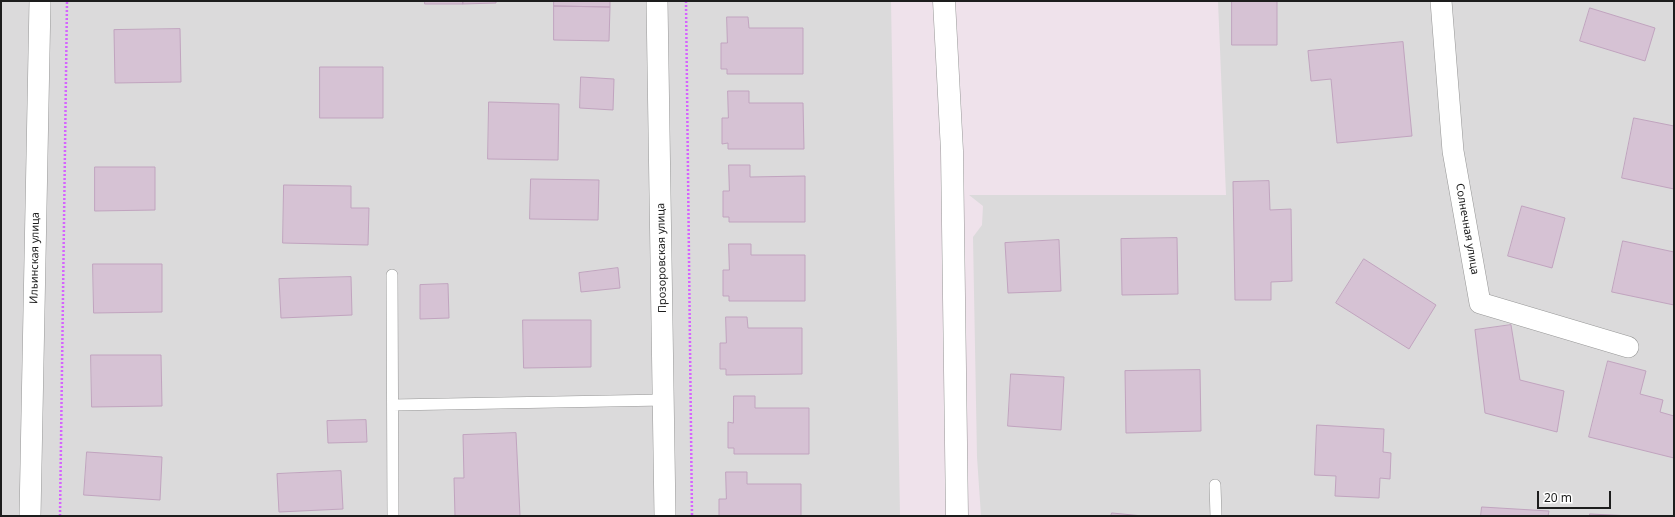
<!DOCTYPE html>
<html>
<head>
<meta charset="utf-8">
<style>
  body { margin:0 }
  #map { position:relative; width:1675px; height:517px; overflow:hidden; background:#efe2eb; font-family:"Noto Sans",sans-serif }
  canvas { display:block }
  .frame { position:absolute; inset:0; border:2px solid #1d1d1d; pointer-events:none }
  .scale { position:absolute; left:1537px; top:491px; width:74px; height:18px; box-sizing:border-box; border:2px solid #1d1d1d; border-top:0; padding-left:5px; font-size:12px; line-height:14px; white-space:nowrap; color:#1d1d1d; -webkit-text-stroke:3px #fff; paint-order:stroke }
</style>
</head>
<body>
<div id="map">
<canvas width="1675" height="517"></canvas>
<div class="frame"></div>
<div class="scale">20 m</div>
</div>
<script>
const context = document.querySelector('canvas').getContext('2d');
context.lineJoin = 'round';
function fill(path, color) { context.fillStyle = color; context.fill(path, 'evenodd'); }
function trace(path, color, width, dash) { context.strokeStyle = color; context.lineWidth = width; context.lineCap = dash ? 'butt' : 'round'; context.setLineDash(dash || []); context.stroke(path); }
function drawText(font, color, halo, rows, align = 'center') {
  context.font = font + ' "Noto Sans",sans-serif'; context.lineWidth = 3; context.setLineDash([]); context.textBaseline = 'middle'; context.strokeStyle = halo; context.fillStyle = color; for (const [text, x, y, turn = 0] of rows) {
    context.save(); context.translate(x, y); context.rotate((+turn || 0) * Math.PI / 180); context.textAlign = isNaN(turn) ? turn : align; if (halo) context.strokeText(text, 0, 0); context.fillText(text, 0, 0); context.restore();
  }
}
fill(new Path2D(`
  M 1,1 L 891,1 L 900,516 L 1,516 Z
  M 1218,1 L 1674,1 L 1674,516 L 981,516 L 977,457 L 973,237 L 982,225 L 983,206 L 969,195 L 1226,195 Z`), '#dbdadb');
const building = new Path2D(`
  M 425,1 L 463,1 L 463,4 L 425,4 Z
  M 463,1 L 496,1 L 496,3 L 463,4 Z
  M 554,1 L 610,1 L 610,7 L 554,6 Z
  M 1232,1 L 1277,1 L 1277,45 L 1232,45 Z
  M 554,6 L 610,7 L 609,41 L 554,40 Z
  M 1590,8 L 1655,28 L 1645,61 L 1580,41 Z
  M 727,17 L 748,17 L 749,28 L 803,28 L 803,74 L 727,74 L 727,69 L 721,69 L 721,43 L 727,43 Z
  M 180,29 L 181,82 L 115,83 L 114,30 Z
  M 1403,42 L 1412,136 L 1337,143 L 1331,79 L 1311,81 L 1308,51 Z
  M 320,67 L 383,67 L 383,118 L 320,118 Z
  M 581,77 L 614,79 L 613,110 L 580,108 Z
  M 728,91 L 749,91 L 749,103 L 803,103 L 804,149 L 728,149 L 728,143 L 722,144 L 722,118 L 728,118 Z
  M 489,102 L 559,104 L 558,160 L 488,159 Z
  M 1634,118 L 1674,126 L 1674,189 L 1622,178 Z
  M 729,165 L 750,165 L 750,177 L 805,176 L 805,222 L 729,222 L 729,217 L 723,217 L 723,191 L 729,191 Z
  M 95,167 L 155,167 L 155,210 L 95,211 Z
  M 531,179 L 599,180 L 598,220 L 530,219 Z
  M 1269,181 L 1270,210 L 1291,209 L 1292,281 L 1271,282 L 1271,300 L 1235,300 L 1233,182 Z
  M 284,185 L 351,186 L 351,208 L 369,208 L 368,245 L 283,243 Z
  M 1522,206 L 1565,218 L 1552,268 L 1508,256 Z
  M 1177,238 L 1178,294 L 1122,295 L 1121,239 Z
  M 1059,240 L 1061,291 L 1008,293 L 1005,243 Z
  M 1623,241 L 1674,252 L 1674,305 L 1612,292 Z
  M 729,244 L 751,244 L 751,255 L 805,255 L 805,301 L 729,301 L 729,296 L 723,296 L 723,270 L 729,270 Z
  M 1364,259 L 1436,305 L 1409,349 L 1336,303 Z
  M 93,264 L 162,264 L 162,312 L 94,313 Z
  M 618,268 L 620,288 L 581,292 L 579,273 Z
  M 351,277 L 352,315 L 281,318 L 279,279 Z
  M 448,284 L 449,318 L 420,319 L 420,285 Z
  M 726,317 L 747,317 L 748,328 L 802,328 L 802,374 L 726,375 L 726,369 L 720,369 L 720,343 L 726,343 Z
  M 523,320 L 591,320 L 591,367 L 524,368 Z
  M 1511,325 L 1520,380 L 1564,391 L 1557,432 L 1485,413 L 1475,330 Z
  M 91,355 L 161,355 L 162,406 L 92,407 Z
  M 1608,361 L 1646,371 L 1640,394 L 1663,400 L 1660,412 L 1674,416 L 1674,458 L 1589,437 Z
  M 1200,370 L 1201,431 L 1126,433 L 1125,371 Z
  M 1011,374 L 1064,377 L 1061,430 L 1008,426 Z
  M 734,396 L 755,396 L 755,408 L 809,408 L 809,454 L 734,454 L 734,448 L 728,448 L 728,422 L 733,423 Z
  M 366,420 L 367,442 L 328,443 L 327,421 Z
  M 1317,425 L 1384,429 L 1383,452 L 1391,453 L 1390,479 L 1380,478 L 1379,498 L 1335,496 L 1336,476 L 1315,475 Z
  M 516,433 L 520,516 L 455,516 L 454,478 L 464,478 L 463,435 Z
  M 87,452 L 162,457 L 160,500 L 84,495 Z
  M 341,471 L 343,509 L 279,512 L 277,474 Z
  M 726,472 L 747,472 L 747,484 L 801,484 L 801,516 L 719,516 L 719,499 L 726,499 Z
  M 1482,507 L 1549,511 L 1548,516 L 1481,516 Z
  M 1112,513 L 1143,516 L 1111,516 Z
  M 1590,514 L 1632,516 L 1590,516 Z`);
fill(building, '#d6c2d4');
trace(building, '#c1a4bf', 1);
const service = new Path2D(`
  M 392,275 L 393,516
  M 393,405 L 664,400
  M 1215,485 L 1216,516`);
const minor = new Path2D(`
  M 657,1 L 665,516
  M 1441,1 L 1453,151 L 1480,303 L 1628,347
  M 30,516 L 40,1`);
const tertiary = new Path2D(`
  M 944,1 L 952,151 L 957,516`);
trace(service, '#979797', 12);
trace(minor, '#979797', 22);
trace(tertiary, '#979797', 23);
trace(new Path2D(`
  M 686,1 L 692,516
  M 60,516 L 67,1`), '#d563ff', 2.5, [2, 2]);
trace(service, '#fff', 11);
trace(minor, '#fff', 21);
trace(tertiary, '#fff', 22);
drawText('11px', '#1d1d1d', '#fff', [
  ["Солнечная улица",1467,229,80],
  ["Ильинская улица",35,258,-89],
  ["Прозоровская улица",662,258,-91]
]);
</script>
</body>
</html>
